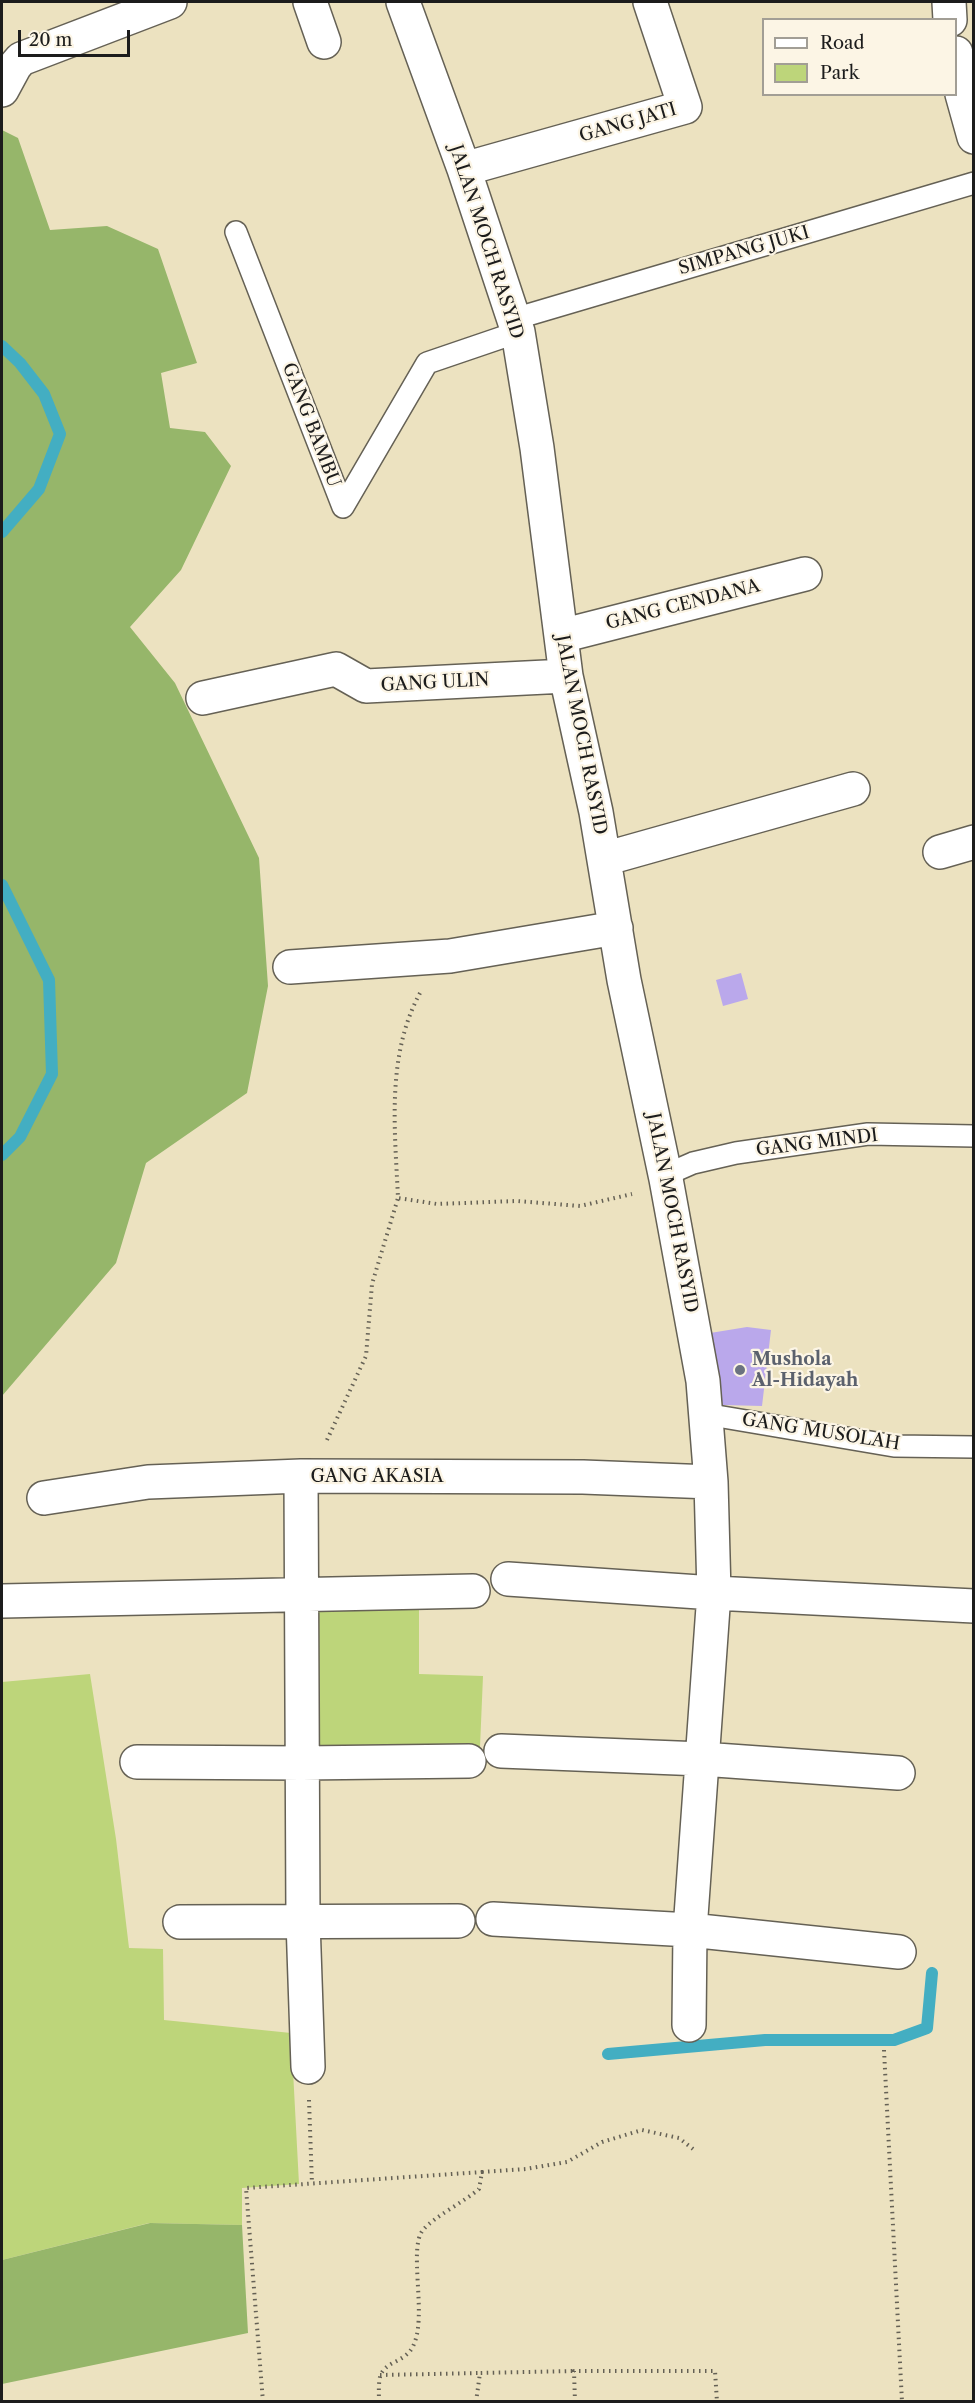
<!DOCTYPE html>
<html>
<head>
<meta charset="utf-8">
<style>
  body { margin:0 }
  #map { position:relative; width:975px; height:2403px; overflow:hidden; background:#ece2c0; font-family:"Libre Caslon Text",serif }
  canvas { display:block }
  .frame { position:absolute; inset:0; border:3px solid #1c1c1c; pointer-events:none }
  .legend { position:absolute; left:762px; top:18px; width:195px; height:78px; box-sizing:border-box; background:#fcf5e5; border:2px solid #a29e95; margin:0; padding:8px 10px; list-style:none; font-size:18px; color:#1c1c1c }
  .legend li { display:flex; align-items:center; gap:12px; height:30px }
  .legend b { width:30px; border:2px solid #a29e95 }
  .scale { position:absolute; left:18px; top:30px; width:112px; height:27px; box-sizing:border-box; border:3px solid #1c1c1c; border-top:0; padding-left:8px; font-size:18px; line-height:21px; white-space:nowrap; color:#1c1c1c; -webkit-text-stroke:4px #fcf5e5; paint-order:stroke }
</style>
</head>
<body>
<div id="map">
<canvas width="975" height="2403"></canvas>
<div class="frame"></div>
<ul class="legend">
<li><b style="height:8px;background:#fff"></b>Road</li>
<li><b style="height:16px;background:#bdd57a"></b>Park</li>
</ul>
<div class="scale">20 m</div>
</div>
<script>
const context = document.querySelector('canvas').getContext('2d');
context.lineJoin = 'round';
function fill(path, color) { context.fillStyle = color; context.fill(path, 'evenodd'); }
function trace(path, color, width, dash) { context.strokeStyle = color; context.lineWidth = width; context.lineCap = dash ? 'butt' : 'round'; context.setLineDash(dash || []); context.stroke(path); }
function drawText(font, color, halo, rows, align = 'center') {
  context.font = font + ' "Libre Caslon Text",serif'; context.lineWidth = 4.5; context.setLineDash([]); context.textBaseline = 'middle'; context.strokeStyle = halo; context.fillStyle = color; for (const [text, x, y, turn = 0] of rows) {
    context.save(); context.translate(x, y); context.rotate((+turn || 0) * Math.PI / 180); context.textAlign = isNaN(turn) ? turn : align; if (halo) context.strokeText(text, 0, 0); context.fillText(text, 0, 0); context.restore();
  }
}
fill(new Path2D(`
  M 419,1605 L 419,1674 L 483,1676 L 480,1747 L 318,1749 L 317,1607 Z
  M 90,1674 L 116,1839 L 129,1948 L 163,1949 L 164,2020 L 291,2033 L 299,2184 L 242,2188 L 242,2225 L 149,2223 L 2,2260 L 2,1682 Z`), '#bdd57a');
fill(new Path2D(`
  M 2,130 L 18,138 L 50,230 L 107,226 L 158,249 L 197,363 L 161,373 L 170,428 L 205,432 L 231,466 L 181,570 L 130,627 L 175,683 L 259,858 L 268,986 L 247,1093 L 146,1163 L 116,1263 L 2,1396 Z
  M 150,2223 L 242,2225 L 248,2333 L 2,2384 L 2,2260 Z`), '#96b66a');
trace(new Path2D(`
  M 2,346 L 20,363 L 44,394 L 60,434 L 39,489 L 2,532
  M 2,885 L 49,980 L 52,1074 L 20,1137 L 2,1155
  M 608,2054 L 765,2040 L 894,2040 L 927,2028 L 932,1973`), '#43aec2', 12);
fill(new Path2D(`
  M 741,973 L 748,999 L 723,1006 L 716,980 Z
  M 747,1327 L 771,1330 L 762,1406 L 723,1405 L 704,1334 Z`), '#baa8eb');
const lane = new Path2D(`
  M 236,232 L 343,507 L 427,363 L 518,332
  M 514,319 L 974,183
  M 666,1179 L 677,1170 L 693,1163 L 736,1153 L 868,1134 L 974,1136
  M 705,1414 L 894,1446 L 974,1447`);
const street = new Path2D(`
  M 310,2 L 324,42
  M 403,2 L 464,169 L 518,332 L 537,448 L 566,676 L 596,812 L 624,980 L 666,1179 L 703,1381 L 711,1482 L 714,1593 L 690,1930 L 689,2025
  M 949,2 L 950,20
  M 956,53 L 962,94 L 974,137
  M 2,90 L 15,66 L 21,59 L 170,2
  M 464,169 L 685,107 L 650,2
  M 561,636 L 805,574
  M 203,698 L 336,669 L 366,686 L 566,676
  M 940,852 L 974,842
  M 604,859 L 853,789
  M 290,967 L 450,956 L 616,928
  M 301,1476 L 303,1921 L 308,2067
  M 44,1498 L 148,1482 L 301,1476 L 583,1477 L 711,1482
  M 508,1579 L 714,1593 L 974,1606
  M 2,1601 L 473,1591
  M 501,1751 L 702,1759 L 898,1773
  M 137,1762 L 302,1763 L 469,1761
  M 493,1919 L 690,1930 L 899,1952
  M 180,1922 L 458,1921`);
trace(lane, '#656155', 24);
trace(street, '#656155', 36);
trace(new Path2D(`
  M 420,993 C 386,1056 395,1130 398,1198 L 437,1204 L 517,1201 L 580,1206 L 632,1194
  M 327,1440 L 366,1356 L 372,1284 L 398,1198
  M 884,2050 L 902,2402
  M 309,2100 L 312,2184
  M 482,2172 L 526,2169 L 567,2162 L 602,2142 L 642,2130 L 679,2138 L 693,2149
  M 380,2375 L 480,2373
  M 263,2402 L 246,2188 L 482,2172 L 479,2189 C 464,2202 435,2216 423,2230 C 408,2248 427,2314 414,2344 C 407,2362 388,2360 381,2374 C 378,2381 379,2394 379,2402
  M 476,2402 L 480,2373 L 574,2371
  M 575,2402 L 574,2371 L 715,2371 L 717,2402`), '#656155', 4, [1.5, 4.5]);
trace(lane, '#fff', 21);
trace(street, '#fff', 33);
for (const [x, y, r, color] of [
  [740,1370,6,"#6b7280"]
]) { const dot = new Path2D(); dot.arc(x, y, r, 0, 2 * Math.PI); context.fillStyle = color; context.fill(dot); trace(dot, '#fcf5e5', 2); }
drawText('18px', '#1c1c1c', '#fcf5e5', [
  ["GANG JATI",628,123,-16],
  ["JALAN MOCH RASYID",486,242,72],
  ["SIMPANG JUKI",744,251,-16],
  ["GANG BAMBU",311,425,69],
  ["GANG CENDANA",683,605,-14],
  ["GANG ULIN",435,683,-3],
  ["JALAN MOCH RASYID",581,735,79],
  ["GANG MINDI",817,1143,-7],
  ["JALAN MOCH RASYID",672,1213,79],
  ["GANG MUSOLAH",821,1432,9],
  ["GANG AKASIA",377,1477]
]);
drawText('bold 18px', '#5b616d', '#fcf5e5', [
  ["Mushola",752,1360],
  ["Al-Hidayah",752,1381]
], 'left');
</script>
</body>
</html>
